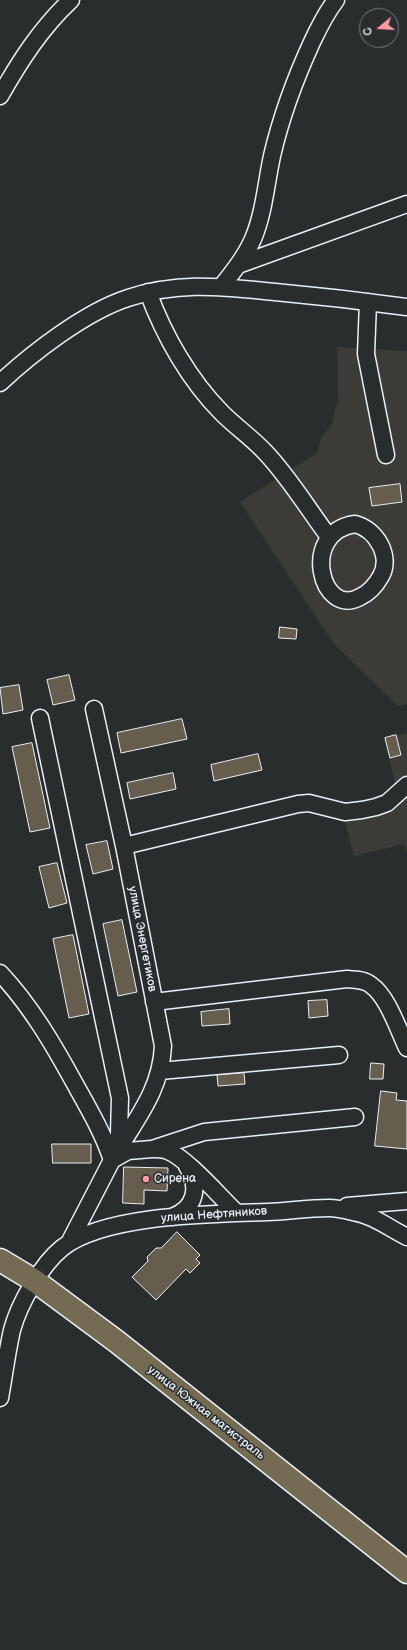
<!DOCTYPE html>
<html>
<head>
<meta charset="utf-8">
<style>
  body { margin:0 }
  #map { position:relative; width:407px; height:1650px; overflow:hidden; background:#2a2d2e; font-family:"Balsamiq Sans",sans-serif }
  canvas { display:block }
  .north { position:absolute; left:359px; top:8px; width:40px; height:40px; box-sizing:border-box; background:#2a2d2e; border:1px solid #767b7f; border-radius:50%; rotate:252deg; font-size:11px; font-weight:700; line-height:16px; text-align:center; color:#e8f1f8 }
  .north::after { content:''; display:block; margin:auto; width:14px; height:18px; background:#ff9aa2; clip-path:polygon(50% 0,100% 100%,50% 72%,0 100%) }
</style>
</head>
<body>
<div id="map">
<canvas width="407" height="1650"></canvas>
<div class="north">С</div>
</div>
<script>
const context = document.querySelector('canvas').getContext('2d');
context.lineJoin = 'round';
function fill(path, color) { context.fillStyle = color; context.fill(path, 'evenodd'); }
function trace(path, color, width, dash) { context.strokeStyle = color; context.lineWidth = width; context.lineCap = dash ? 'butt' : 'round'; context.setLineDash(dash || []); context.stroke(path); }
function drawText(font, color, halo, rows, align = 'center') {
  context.font = font + ' "Balsamiq Sans",sans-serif'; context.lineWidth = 3; context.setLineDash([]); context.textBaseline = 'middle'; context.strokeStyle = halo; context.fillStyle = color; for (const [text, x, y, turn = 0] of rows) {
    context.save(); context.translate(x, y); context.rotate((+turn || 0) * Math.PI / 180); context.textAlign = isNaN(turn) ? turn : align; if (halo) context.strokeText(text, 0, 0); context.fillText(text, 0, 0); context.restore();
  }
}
fill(new Path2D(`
  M 337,347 L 407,351 L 407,704 L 398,706 L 334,644 L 240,502 L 317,453 L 321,438 L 332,424 L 338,399 Z
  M 407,733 L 407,853 L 404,844 L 354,856 L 344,817 L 346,807 L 383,797 L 395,782 L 384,738 Z`), '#3c3b38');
const building = new Path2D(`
  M 400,484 L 402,502 L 372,506 L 369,488 Z
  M 280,627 L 297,629 L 296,639 L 279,638 Z
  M 69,675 L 75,700 L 53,705 L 47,680 Z
  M 19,685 L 23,710 L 3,714 L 0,688 Z
  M 182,719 L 187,739 L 121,753 L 117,733 Z
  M 396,735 L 401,755 L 390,758 L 385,738 Z
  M 32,743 L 50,828 L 30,832 L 12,747 Z
  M 258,754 L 262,770 L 214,781 L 211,765 Z
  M 173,773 L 176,789 L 130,799 L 127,783 Z
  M 107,841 L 113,869 L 93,874 L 86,845 Z
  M 57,863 L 67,903 L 49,908 L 39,867 Z
  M 122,920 L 137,992 L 118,996 L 103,924 Z
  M 73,935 L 89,1014 L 69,1018 L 53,939 Z
  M 327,1000 L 328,1016 L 309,1018 L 308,1001 Z
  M 229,1009 L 230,1024 L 202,1026 L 201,1012 Z
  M 371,1063 L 384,1064 L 383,1079 L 370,1079 Z
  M 244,1073 L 245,1084 L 218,1086 L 217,1075 Z
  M 381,1091 L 397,1093 L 396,1100 L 407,1101 L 407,1149 L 375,1146 Z
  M 52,1144 L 91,1144 L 91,1163 L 53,1163 Z
  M 124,1167 L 168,1168 L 167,1191 L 144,1190 L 144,1204 L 123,1203 Z
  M 177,1232 L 200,1255 L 196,1259 L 200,1263 L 190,1273 L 186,1269 L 156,1300 L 132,1277 L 148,1261 L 147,1257 L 156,1248 L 161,1248 Z`);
fill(building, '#675d4f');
trace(building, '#e8f1f8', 1);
const minor = new Path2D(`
  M 0,96 C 20,61 41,28 71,0
  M 238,265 L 407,204
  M 221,287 C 233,272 245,257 253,239 C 264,213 266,184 272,156 C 281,117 295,79 312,42 C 319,27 326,13 336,0
  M 148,292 C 164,336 190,381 222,413 C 236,427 252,438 265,452 C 289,477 308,509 329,537
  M 368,302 L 366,354 L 386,455
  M 0,383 C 32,353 85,312 128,298 C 180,281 222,287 275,292 C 319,296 363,301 407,307
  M 355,524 C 376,529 392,556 381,576 C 376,585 369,593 360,597 C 321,619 299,532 355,524 Z
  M 94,709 L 124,846 L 163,1046 C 161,1087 140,1114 119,1148
  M 40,718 L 120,1098 L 119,1134 L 112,1160 L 69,1243
  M 124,846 L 298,804 L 309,803 L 345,812 L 362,810 L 376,807 L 387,803 L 407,785
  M 0,973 C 31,1006 53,1044 75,1084 C 89,1109 103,1133 112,1160
  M 154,1002 L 347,979 C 355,980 364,979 371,985 C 388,997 398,1029 407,1048
  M 160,1071 L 339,1055
  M 153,1149 C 158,1149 163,1149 168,1151 C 188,1159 220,1197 237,1213
  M 112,1160 L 128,1151 L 152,1149 L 204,1132 L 355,1117
  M 347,1206 L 407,1201
  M 172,1217 C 196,1208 200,1187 187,1166
  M 0,1398 C 4,1376 7,1352 12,1330 C 19,1304 41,1265 62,1248 C 105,1214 214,1214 268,1212 C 288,1211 309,1208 329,1208 C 337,1208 345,1210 353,1212 C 373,1215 389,1228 407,1237`);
const highway = new Path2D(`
  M 0,1260 L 35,1281 L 116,1341 L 407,1572`);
trace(minor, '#e8f1f8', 19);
trace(highway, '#e8f1f8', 25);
trace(minor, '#2a2d2e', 16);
trace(highway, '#746b52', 22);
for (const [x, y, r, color] of [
  [146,1179,4,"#ff9aa2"]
]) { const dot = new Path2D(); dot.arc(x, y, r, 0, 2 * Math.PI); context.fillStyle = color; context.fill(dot); trace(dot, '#2a2d2e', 1.5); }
drawText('12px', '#e8f1f8', '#2a2d2e', [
  ["улица Энергетиков",142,939,79],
  ["улица Нефтяников",214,1215,-4],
  ["улица Южная магистраль",206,1413,38]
]);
drawText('12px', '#e8f1f8', '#2a2d2e', [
  ["Сирена",154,1179]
], 'left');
</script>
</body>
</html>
